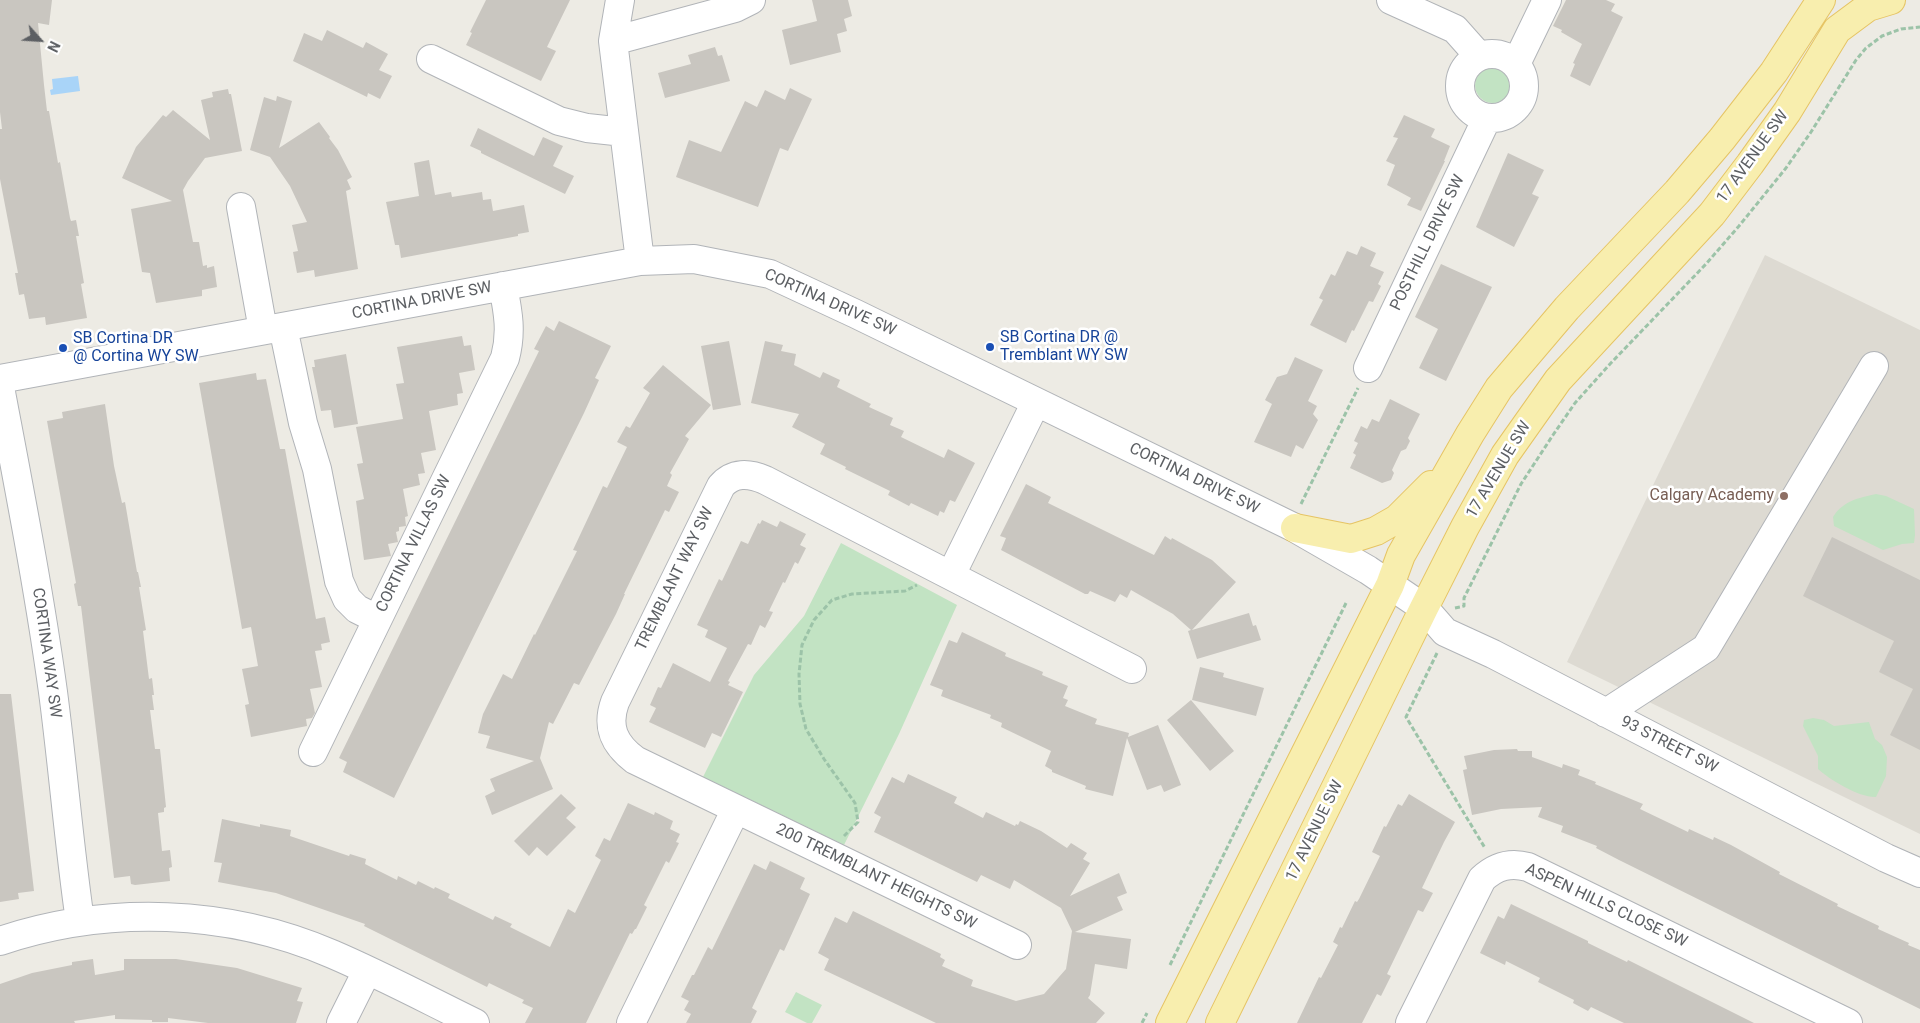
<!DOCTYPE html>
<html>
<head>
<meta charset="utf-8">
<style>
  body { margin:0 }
  #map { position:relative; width:1920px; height:1023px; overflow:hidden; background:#edebe4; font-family:Roboto,sans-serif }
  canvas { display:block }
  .north { position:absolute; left:15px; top:15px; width:50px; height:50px; -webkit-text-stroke:4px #fff; paint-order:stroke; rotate:116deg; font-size:14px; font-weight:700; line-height:20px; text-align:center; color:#5c5f63 }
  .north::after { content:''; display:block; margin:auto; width:18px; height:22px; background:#5c5f63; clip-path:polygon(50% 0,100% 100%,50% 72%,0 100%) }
</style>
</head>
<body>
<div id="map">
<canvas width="1920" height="1023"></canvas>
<div class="north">N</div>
</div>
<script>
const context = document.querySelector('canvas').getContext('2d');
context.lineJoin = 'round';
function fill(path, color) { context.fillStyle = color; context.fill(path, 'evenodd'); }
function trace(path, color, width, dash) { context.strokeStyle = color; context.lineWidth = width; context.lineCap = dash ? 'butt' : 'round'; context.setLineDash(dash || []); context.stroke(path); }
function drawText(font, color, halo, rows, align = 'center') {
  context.font = font + ' Roboto,sans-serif'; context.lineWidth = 5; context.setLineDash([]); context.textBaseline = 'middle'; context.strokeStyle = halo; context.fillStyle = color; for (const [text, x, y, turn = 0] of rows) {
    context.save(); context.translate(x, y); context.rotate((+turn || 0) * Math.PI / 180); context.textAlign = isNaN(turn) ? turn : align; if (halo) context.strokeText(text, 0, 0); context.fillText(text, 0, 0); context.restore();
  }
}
fill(new Path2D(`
  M 1765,255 L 1920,330 L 1920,834 L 1567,662 Z`), '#dddad2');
fill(new Path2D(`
  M1475 85a18 18 0 1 1 36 0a18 18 0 1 1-36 0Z
  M 1876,494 L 1886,496 L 1914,509 L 1915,535 L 1914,543 L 1902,544 L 1883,550 L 1834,526 L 1833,517 C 1843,501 1858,498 1876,494 Z
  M 841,543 L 957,605 L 899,734 L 844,845 L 703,777 L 754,675 L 804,616 Z
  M 1813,718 L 1824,720 L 1834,726 L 1869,722 L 1875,739 L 1882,745 L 1887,757 L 1886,776 L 1876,797 C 1860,798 1830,780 1818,769 L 1818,756 L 1803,726 L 1804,720 Z
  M 796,992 L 822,1005 L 812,1023 L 807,1023 L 785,1012 Z`), '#c2e3c3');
fill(new Path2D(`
  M 78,76 L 80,91 L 51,95 L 50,90 L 53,89 L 52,79 Z`), '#a9d4f8');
fill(new Path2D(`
  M 0,0 L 52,0 L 49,25 L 38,23 L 44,85 L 47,111 L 49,111 L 58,163 L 60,162 L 70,218 L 71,221 L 76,220 L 79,236 L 76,236 L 84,283 L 81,284 L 87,318 L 46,325 L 45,317 L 29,319 L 24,294 L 19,295 L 15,273 L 18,273 L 0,179 L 0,129 L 2,129 L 0,112 Z
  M 486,0 L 570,0 L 547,47 L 556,51 L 541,81 L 466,45 L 472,33 L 470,32 Z
  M 812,0 L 848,0 L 852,16 L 844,19 L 847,31 L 837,34 L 841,52 L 790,65 L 782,30 L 817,21 Z
  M 1566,0 L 1606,0 L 1615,4 L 1611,11 L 1623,17 L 1590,86 L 1570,76 L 1575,64 L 1573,63 L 1582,44 L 1561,32 L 1562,30 L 1553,26 Z
  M 327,30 L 363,48 L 366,42 L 388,54 L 379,70 L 392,76 L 380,99 L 368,93 L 367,97 L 293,61 L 304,33 L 322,41 Z
  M 715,47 L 718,56 L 722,55 L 730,81 L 665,98 L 658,73 L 691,64 L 688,55 Z
  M 790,88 L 812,99 L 788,151 L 780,148 L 758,207 L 676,177 L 689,140 L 721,152 L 745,101 L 757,107 L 765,90 L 785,100 Z
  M 228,89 L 229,94 L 231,94 L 242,151 L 205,158 L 188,181 L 183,190 L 193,242 L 199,242 L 203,266 L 207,265 L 207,268 L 214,266 L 217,287 L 202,290 L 202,296 L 156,303 L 150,273 L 142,272 L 131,209 L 172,201 L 122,178 L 136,147 L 163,115 L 166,117 L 173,110 L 210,140 L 201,100 L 213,97 L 212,92 Z
  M 277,96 L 292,101 L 279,148 L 319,122 L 330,137 L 329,138 L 338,150 L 352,177 L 347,180 L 351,189 L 346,191 L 358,269 L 315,277 L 314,270 L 297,273 L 293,252 L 298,251 L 292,225 L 307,222 L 290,186 L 270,157 L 250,150 L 264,97 L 276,101 Z
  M 1404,115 L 1435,129 L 1431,137 L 1450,146 L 1444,161 L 1445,161 L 1421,211 L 1407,205 L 1411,198 L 1387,185 L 1395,165 L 1386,161 L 1398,138 L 1393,137 Z
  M 478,128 L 534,156 L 543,137 L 563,146 L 553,166 L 574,176 L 565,194 L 481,153 L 481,151 L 470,146 Z
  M 1508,153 L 1544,170 L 1532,194 L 1539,197 L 1514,247 L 1476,227 Z
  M 429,160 L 435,195 L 451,192 L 452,197 L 482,192 L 483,200 L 491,199 L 493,211 L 524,205 L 529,232 L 518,234 L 518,236 L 401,258 L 399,245 L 395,245 L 386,202 L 419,196 L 414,163 Z
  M 1361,246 L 1376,253 L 1370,266 L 1384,272 L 1378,284 L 1381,286 L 1373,302 L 1369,301 L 1354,331 L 1352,330 L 1346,343 L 1310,325 L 1323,300 L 1319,298 L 1331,274 L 1335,276 L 1347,251 L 1357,255 Z
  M 1441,264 L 1492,287 L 1446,381 L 1419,368 L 1438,329 L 1415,317 Z
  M 559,321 L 611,346 L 595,378 L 599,380 L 584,413 L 394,798 L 343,772 L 347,762 L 339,758 L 539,351 L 534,349 L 546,326 L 554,331 Z
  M 462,336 L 464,346 L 471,345 L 475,370 L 459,373 L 463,393 L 457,394 L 458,405 L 429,411 L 436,450 L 421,453 L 425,473 L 418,474 L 420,485 L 403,489 L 408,516 L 405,517 L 406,526 L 399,527 L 399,531 L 396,532 L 398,542 L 388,544 L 391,556 L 364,560 L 356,501 L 364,499 L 357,464 L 363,463 L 356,427 L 403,419 L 396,384 L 404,383 L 397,347 Z
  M 729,341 L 741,405 L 713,410 L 701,346 Z
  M 765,341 L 783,345 L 781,351 L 796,354 L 794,365 L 820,378 L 823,372 L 840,380 L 837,387 L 871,404 L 869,407 L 893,418 L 890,425 L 904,431 L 901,437 L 944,458 L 948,449 L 975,463 L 955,502 L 950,500 L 944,513 L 940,511 L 938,516 L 911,503 L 909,506 L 888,495 L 890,491 L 845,469 L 846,467 L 820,454 L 825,444 L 792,427 L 799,414 L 751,403 Z
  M 346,354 L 358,424 L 334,428 L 331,410 L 321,411 L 312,367 L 315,367 L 314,360 Z
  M 1295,357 L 1323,370 L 1308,401 L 1317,406 L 1313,414 L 1318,420 L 1303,449 L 1296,445 L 1291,457 L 1254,442 L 1272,404 L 1265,400 L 1277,377 L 1287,374 Z
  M 663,365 L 711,405 L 685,436 L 689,439 L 670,473 L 672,475 L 667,486 L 679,492 L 669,512 L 665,510 L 624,594 L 625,594 L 616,614 L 579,685 L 574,683 L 553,724 L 549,722 L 540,758 L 553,789 L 492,815 L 485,796 L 495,791 L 490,779 L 534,761 L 486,748 L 490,736 L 478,733 L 483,714 L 503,674 L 512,679 L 534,634 L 535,635 L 577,551 L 573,550 L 603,486 L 607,488 L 627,447 L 617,442 L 626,426 L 630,428 L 650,393 L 643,388 Z
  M 256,373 L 257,380 L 266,379 L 280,449 L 285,449 L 316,619 L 325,617 L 330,642 L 321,644 L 322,650 L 315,651 L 322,687 L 310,689 L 315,713 L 312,718 L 306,719 L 307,726 L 251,737 L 245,705 L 249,704 L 242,669 L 258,666 L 251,627 L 242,629 L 199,383 Z
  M 1390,399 L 1420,414 L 1408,438 L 1410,441 L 1406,449 L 1401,451 L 1392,470 L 1394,473 L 1391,480 L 1382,483 L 1350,468 L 1356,455 L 1353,453 L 1358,443 L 1354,441 L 1361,426 L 1367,429 L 1372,419 L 1379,422 Z
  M 105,404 L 114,466 L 122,503 L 125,502 L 137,572 L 138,572 L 141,587 L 139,587 L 146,630 L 143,631 L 149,679 L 152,678 L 154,695 L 152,695 L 154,710 L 150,710 L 155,749 L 160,749 L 166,807 L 164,808 L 164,812 L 158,813 L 162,851 L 170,850 L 172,867 L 169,868 L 170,881 L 135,885 L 131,884 L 130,876 L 114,878 L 81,606 L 78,606 L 74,584 L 76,583 L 47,421 L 63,418 L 62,412 Z
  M 1026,484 L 1051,497 L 1048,503 L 1154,555 L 1165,536 L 1171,540 L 1172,538 L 1212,560 L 1236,582 L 1192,630 L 1249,613 L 1253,626 L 1256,625 L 1261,640 L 1197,659 L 1188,631 L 1191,630 L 1173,614 L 1131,590 L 1127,598 L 1120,594 L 1115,602 L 1090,591 L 1088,594 L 1085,594 L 1001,550 L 1006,538 L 1000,536 Z
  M 762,520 L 777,527 L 780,521 L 806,534 L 800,545 L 806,548 L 798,564 L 795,562 L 785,583 L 783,582 L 769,611 L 773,612 L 765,628 L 760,625 L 751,645 L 748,644 L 728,681 L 730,682 L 728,685 L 743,692 L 721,737 L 712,733 L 705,748 L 649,722 L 656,708 L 650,705 L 658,687 L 661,688 L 673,663 L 710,682 L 727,648 L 705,637 L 708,630 L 697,625 L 719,579 L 722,581 L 741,541 L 748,544 L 758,523 L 760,524 Z
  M 1832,537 L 1920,580 L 1920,750 L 1890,735 L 1913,689 L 1879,672 L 1894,641 L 1803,596 Z
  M 962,632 L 1006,653 L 1005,656 L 1043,672 L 1042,675 L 1068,686 L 1063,698 L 1068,700 L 1065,706 L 1097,719 L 1095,724 L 1129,733 L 1128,737 L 1158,725 L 1181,785 L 1164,792 L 1161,785 L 1147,790 L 1127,738 L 1113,796 L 1085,789 L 1086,786 L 1052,772 L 1052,770 L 1045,766 L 1051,751 L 1001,727 L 1002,723 L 990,718 L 991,715 L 941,696 L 943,690 L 930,685 L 949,640 L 957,643 Z
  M 1200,667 L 1224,673 L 1223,677 L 1264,688 L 1256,716 L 1192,700 Z
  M 0,694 L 11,694 L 34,891 L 18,893 L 19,899 L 0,902 Z
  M 1191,700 L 1234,751 L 1210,771 L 1167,720 Z
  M 1517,749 L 1518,751 L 1532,751 L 1532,757 L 1562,768 L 1563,764 L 1580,770 L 1578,775 L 1596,782 L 1595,784 L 1643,804 L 1640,809 L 1688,832 L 1689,829 L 1713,840 L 1714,837 L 1731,845 L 1780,872 L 1779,874 L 1838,904 L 1837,906 L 1879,926 L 1878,929 L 1909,943 L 1908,945 L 1920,950 L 1920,1009 L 1619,860 L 1596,848 L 1597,846 L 1561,832 L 1563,826 L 1538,817 L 1542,807 L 1501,809 L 1472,815 L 1463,770 L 1467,769 L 1464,756 L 1494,750 Z
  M 908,774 L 957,797 L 954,803 L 983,818 L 986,812 L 1015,826 L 1016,824 L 1018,825 L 1020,821 L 1041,831 L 1067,848 L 1071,843 L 1087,853 L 1083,859 L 1090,863 L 1070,896 L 1119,873 L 1127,893 L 1117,897 L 1123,910 L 1075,932 L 1131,939 L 1127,969 L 1095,964 L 1090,995 L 1088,998 L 1105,1013 L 1096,1023 L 936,1023 L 824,970 L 829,959 L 818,953 L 835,917 L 847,923 L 853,911 L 941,954 L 940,957 L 945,960 L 942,966 L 973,980 L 971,986 L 1016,1001 L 1044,994 L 1066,969 L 1072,931 L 1061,908 L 1014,880 L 1010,889 L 981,875 L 977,882 L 874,832 L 881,817 L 874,813 L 892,777 L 904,783 Z
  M 561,794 L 576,808 L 566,818 L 576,827 L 547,856 L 537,847 L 529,856 L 514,841 Z
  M 1409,794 L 1455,822 L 1444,842 L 1422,888 L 1433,893 L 1423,912 L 1418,910 L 1387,974 L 1391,976 L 1381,996 L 1377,994 L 1362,1023 L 1297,1023 L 1319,977 L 1321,978 L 1338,945 L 1333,942 L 1340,927 L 1342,928 L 1355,901 L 1357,902 L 1359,899 L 1380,856 L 1372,852 L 1384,826 L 1386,827 L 1398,804 L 1402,806 Z
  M 628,803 L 654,815 L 655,812 L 673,821 L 670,829 L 680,834 L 676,842 L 679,843 L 669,863 L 666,861 L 644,905 L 647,907 L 636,929 L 635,929 L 632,934 L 630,933 L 586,1023 L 525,1023 L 533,1008 L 522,1003 L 524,1000 L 489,983 L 487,987 L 364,926 L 365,924 L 276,893 L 218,882 L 222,863 L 214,862 L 222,819 L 260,827 L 260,824 L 291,830 L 290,836 L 349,856 L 350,854 L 366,859 L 365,864 L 397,880 L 398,876 L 416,885 L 418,881 L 434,889 L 435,887 L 450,894 L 448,898 L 493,920 L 495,916 L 512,924 L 510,927 L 550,947 L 568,909 L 575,913 L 601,860 L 595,856 L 604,838 L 610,841 Z
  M 770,861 L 805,878 L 800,889 L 810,894 L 784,951 L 780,949 L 752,1008 L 757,1011 L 751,1023 L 686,1023 L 691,1014 L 684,1010 L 689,1001 L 681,997 L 692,975 L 694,975 L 708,947 L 712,950 L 754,864 L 766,870 Z
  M 1511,904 L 1588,941 L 1588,943 L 1627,962 L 1628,960 L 1754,1023 L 1624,1023 L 1591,1007 L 1588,1011 L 1573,1003 L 1574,1000 L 1538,982 L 1540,978 L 1506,961 L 1505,965 L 1480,953 L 1498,916 L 1504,919 Z
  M 93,959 L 95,975 L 124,970 L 124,959 L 176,959 L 237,968 L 302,988 L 297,1001 L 303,1002 L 296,1023 L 208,1023 L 168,1018 L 168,1022 L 152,1022 L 152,1020 L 115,1019 L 115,1015 L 74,1021 L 75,1023 L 0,1023 L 0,984 L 32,973 L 72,965 L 72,962 Z`), '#c9c6c0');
const minor = new Path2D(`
  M 620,0 L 613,41 L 640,261
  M 1391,0 L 1455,29 L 1479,56
  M 613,41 L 735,8 L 751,0
  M1460 86a32 32 0 1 1 64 0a32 32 0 1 1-64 0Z
  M 431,59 L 559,121 L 587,128 L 624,132
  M 1516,64 L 1547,0
  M 241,207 L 263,330
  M 283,327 L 303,423 L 317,469 L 339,581 L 347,599 L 357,609 L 377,619
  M 1368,368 L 1487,118
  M 0,379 L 640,261 L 694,259 L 770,274 L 856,314 L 1295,528 L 1368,570 L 1424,608 L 1445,632 L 1493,654 L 1886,858 L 1920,873
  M 0,387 C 19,488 39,590 53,692 C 63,768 69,845 80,921
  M 951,575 L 1036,402
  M 1606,713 L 1706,648 L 1874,366
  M 313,752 L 505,358 C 512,332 508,312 503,286
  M 0,941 C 107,905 228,909 332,954 C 381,975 428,1000 475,1023
  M 1017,945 L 635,760 C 614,744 606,727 615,702 L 721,486 C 733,472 749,473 765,480 L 1132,669
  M 341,1023 L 367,971
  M 631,1023 L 736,809
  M 1410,1023 L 1482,879 C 1496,866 1510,862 1528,867 L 1848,1023`);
const major = new Path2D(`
  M 1295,528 L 1351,539 L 1376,531 L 1397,519 L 1431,485
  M 1170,1023 L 1390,585 L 1401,555 L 1470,434 L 1499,388 L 1567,308 L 1677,192 L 1722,139 L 1774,72 L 1821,0
  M 1220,1023 L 1424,608 L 1465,527 L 1505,455 L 1558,380 L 1712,214 L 1750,164 L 1787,112 L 1837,30 L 1868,7 L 1891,0`);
trace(minor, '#b1b4b8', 30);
trace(major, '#e6c464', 30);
trace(new Path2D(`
  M 1301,504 L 1358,388
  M 1455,608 L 1464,606 L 1464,598 L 1521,484 L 1553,435 L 1575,403 L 1610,364 L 1706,264 L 1739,226 L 1786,168 L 1811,132 L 1856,60 L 1866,48 L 1882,36 L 1901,29 L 1920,27
  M 1437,653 L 1406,717 L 1485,848
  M 844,836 L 858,822 L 855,803 L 824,759 L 806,729 L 800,704 L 799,674 L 802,645 L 814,620 L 832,600 L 852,594 L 905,591 L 917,585
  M 1170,965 L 1347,601
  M 1142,1023 L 1147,1013`), '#9cc3a8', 3, [5, 2.5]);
trace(minor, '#fff', 28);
trace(major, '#f8eeae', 28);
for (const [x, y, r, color] of [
  [990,347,5,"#1a4fb4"],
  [63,348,5,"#1a4fb4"],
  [1784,496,5,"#8d6e63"]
]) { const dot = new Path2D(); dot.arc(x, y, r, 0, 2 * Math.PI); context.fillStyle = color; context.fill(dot); trace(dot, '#fff', 2); }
drawText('16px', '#5c5f63', '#fff', [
  ["17 AVENUE SW",1753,157,-54],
  ["POSTHILL DRIVE SW",1428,243,-64],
  ["CORTINA DRIVE SW",422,301,-11],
  ["CORTINA DRIVE SW",830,303,24],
  ["17 AVENUE SW",1499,470,-59],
  ["CORTINA DRIVE SW",1194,479,26],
  ["CORTINA VILLAS SW",414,544,-64],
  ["TREMBLANT WAY SW",675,579,-64],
  ["CORTINA WAY SW",46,653,82],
  ["93 STREET SW",1669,745,27],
  ["17 AVENUE SW",1315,831,-64],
  ["200 TREMBLANT HEIGHTS SW",876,877,26],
  ["ASPEN HILLS CLOSE SW",1606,906,25]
]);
drawText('16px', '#164399', '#fff', [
  ["SB Cortina DR @",1000,338],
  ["Tremblant WY SW",1000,356],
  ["SB Cortina DR",73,339],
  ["@ Cortina WY SW",73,357]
], 'left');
drawText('16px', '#785e54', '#fff', [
  ["Calgary Academy",1774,496]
], 'right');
</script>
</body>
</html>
